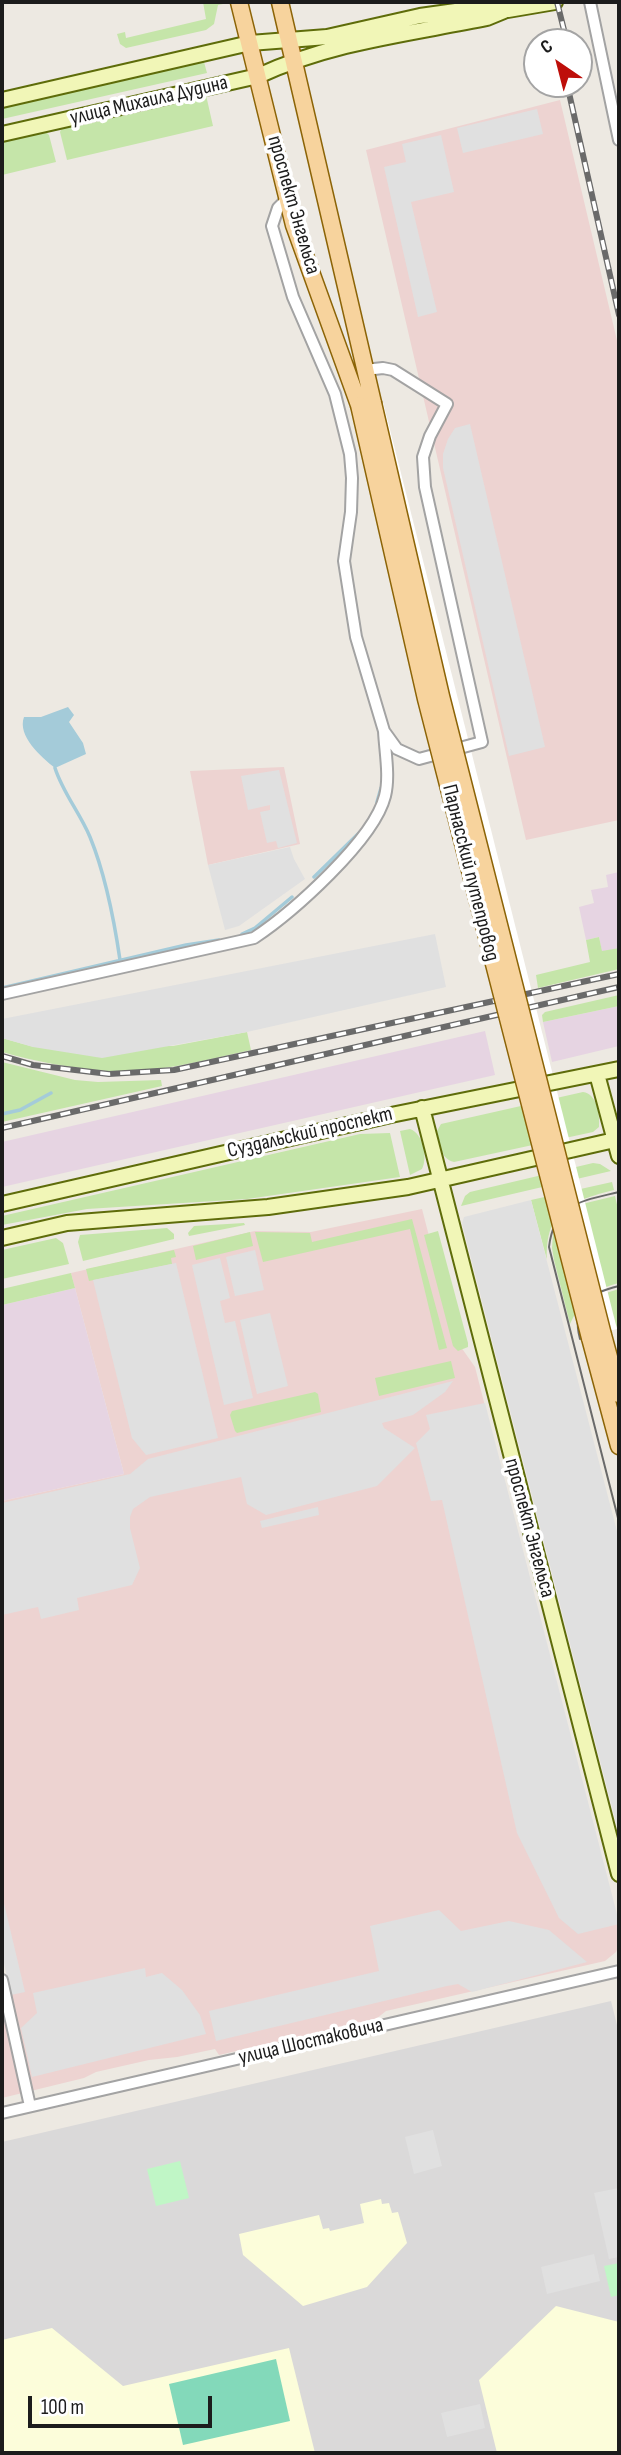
<!DOCTYPE html>
<html>
<head>
<meta charset="utf-8">
<style>
  body { margin:0 }
  #map { position:relative; width:621px; height:2455px; overflow:hidden; background:#ede9e2; font-family:"Sofia Sans Condensed",sans-serif }
  canvas { display:block }
  .frame { position:absolute; inset:0; border:4px solid #1c1c1c; pointer-events:none }
  .north { position:absolute; left:523px; top:28px; width:70px; height:70px; box-sizing:border-box; background:#fff; border:2px solid #a4a4a4; border-radius:50%; rotate:325deg; font-size:19px; font-weight:700; line-height:28px; text-align:center; color:#1c1c1c }
  .north::after { content:''; display:block; margin:auto; width:24px; height:32px; background:#be0f0a; clip-path:polygon(50% 0,100% 100%,50% 72%,0 100%) }
  .scale { position:absolute; left:28px; top:2396px; width:184px; height:32px; box-sizing:border-box; border:4px solid #1c1c1c; border-top:0; padding-left:9px; font-size:21px; line-height:24px; white-space:nowrap; color:#1c1c1c; -webkit-text-stroke:5px #fff; paint-order:stroke }
</style>
</head>
<body>
<div id="map">
<canvas width="621" height="2455"></canvas>
<div class="frame"></div>
<div class="north">С</div>
<div class="scale">100 m</div>
</div>
<script>
const context = document.querySelector('canvas').getContext('2d');
context.lineJoin = 'round';
function fill(path, color) { context.fillStyle = color; context.fill(path, 'evenodd'); }
function trace(path, color, width, dash) { context.strokeStyle = color; context.lineWidth = width; context.lineCap = dash ? 'butt' : 'round'; context.setLineDash(dash || []); context.stroke(path); }
function drawText(font, color, halo, rows, align = 'center') {
  context.font = font + ' "Sofia Sans Condensed",sans-serif'; context.lineWidth = 7; context.setLineDash([]); context.textBaseline = 'middle'; context.strokeStyle = halo; context.fillStyle = color; for (const [text, x, y, turn = 0] of rows) {
    context.save(); context.translate(x, y); context.rotate((+turn || 0) * Math.PI / 180); context.textAlign = isNaN(turn) ? turn : align; if (halo) context.strokeText(text, 0, 0); context.fillText(text, 0, 0); context.restore();
  }
}
fill(new Path2D(`
  M 611,2001 L 619,2033 L 619,2453 L 2,2453 L 2,2142 Z`), '#dad9d9');
fill(new Path2D(`
  M 560,100 L 619,349 L 619,820 L 526,840 L 366,150 Z
  M 284,767 L 300,844 L 208,865 L 190,771 Z
  M 422,1209 L 456,1340 L 475,1367 L 619,1930 L 619,1945 L 616,1952 L 605,1961 L 386,2011 L 376,2019 L 219,2055 L 215,2049 L 177,2057 L 149,2060 L 96,2072 L 84,2078 L 2,2098 L 2,1992 L 15,1989 L 2,1931 L 2,1501 L 124,1474 L 71,1273 L 255,1231 L 311,1232 Z`), '#edd3d1');
fill(new Path2D(`
  M 619,872 L 619,948 L 602,952 L 599,937 L 586,940 L 579,907 L 594,903 L 591,890 L 608,887 L 606,875 Z
  M 619,1006 L 619,1046 L 552,1062 L 543,1022 Z
  M 485,1031 L 495,1075 L 2,1187 L 2,1142 Z
  M 75,1288 L 124,1474 L 2,1501 L 2,1305 Z`), '#e6d4e2');
fill(new Path2D(`
  M 381,2199 L 382,2204 L 389,2203 L 392,2213 L 398,2212 L 407,2243 L 367,2287 L 303,2306 L 243,2255 L 239,2234 L 319,2215 L 323,2229 L 329,2228 L 330,2231 L 364,2223 L 360,2204 Z
  M 556,2306 L 619,2322 L 619,2453 L 497,2453 L 479,2380 Z
  M 52,2328 L 123,2386 L 289,2348 L 315,2453 L 2,2453 L 2,2340 Z`), '#fcfdda');
fill(new Path2D(`
  M 203,2 L 223,2 L 223,4 L 218,5 L 214,24 L 206,30 L 126,48 L 120,44 L 117,34 L 125,32 L 126,38 L 206,19 Z
  M 204,62 L 207,73 L 2,119 L 2,108 Z
  M 206,95 L 213,126 L 67,160 L 60,132 L 62,127 Z
  M 46,132 L 49,135 L 56,162 L 2,175 L 2,141 Z
  M 599,937 L 602,951 L 619,948 L 619,969 L 538,988 L 536,975 L 590,962 L 586,940 Z
  M 619,995 L 619,1006 L 543,1022 L 542,1015 L 545,1012 Z
  M 247,1032 L 251,1050 C 206,1060 154,1074 108,1071 C 72,1068 36,1062 2,1052 L 2,1038 L 34,1047 L 173,1046 Z
  M 2,1062 L 75,1080 L 98,1082 L 161,1080 L 162,1086 L 2,1122 Z
  M 583,1092 C 597,1094 600,1114 599,1127 L 593,1132 L 454,1162 C 440,1159 440,1143 437,1131 L 441,1124 Z
  M 410,1129 C 423,1133 428,1158 422,1169 L 410,1175 L 400,1131 Z
  M 390,1133 L 400,1177 L 247,1199 L 87,1209 L 2,1225 L 2,1216 L 360,1134 Z
  M 593,1163 L 600,1164 L 611,1171 L 461,1206 L 465,1196 L 470,1192 Z
  M 612,1182 L 614,1190 C 571,1201 545,1210 547,1260 L 531,1200 Z
  M 615,1196 L 619,1213 L 619,1283 C 592,1290 582,1299 570,1324 L 554,1260 L 552,1248 L 553,1235 L 557,1224 L 582,1204 Z
  M 412,1219 L 447,1348 L 439,1350 L 410,1229 L 263,1262 L 255,1232 L 310,1233 L 312,1242 Z
  M 244,1223 L 245,1225 L 189,1236 L 188,1233 L 194,1226 Z
  M 167,1228 L 174,1234 L 174,1239 L 83,1261 L 78,1242 L 80,1235 Z
  M 438,1231 L 468,1343 L 468,1347 L 458,1351 L 453,1346 L 424,1235 Z
  M 250,1232 L 253,1246 L 196,1260 L 193,1246 Z
  M 56,1238 L 63,1243 L 69,1264 L 2,1279 L 2,1250 Z
  M 174,1250 L 176,1257 L 171,1258 L 172,1264 L 89,1281 L 86,1269 Z
  M 71,1273 L 75,1288 L 2,1305 L 2,1289 Z
  M 619,1289 L 619,1334 L 616,1325 L 581,1334 L 580,1320 L 596,1296 Z
  M 451,1361 L 455,1378 L 379,1396 L 375,1378 Z
  M 315,1392 L 318,1394 L 321,1412 L 237,1433 L 235,1431 L 230,1415 L 232,1411 Z`), '#c5e5a9');
fill(new Path2D(`
  M 180,2161 L 189,2198 L 156,2206 L 147,2169 Z
  M 619,2263 L 619,2295 L 611,2297 L 604,2266 Z`), '#c0f6c6');
fill(new Path2D(`
  M 276,2359 L 290,2421 L 183,2445 L 169,2384 Z`), '#83d9ba');
fill(new Path2D(`
  M 537,109 L 543,134 L 463,153 L 457,128 Z
  M 441,135 L 454,192 L 411,202 L 437,312 L 418,317 L 384,167 L 406,162 L 402,144 Z
  M 470,424 L 545,747 L 509,756 L 443,468 L 443,454 L 448,439 L 455,428 Z
  M 279,770 L 297,843 L 278,848 L 276,841 L 267,843 L 260,812 L 270,810 L 270,805 L 248,810 L 241,776 Z
  M 290,847 L 294,859 L 305,879 L 239,926 L 225,930 L 208,865 Z
  M 435,934 L 446,987 L 247,1032 L 102,1058 L 33,1047 L 2,1038 L 2,1019 Z
  M 531,1200 L 619,1539 L 619,1834 L 462,1223 L 464,1217 Z
  M 255,1250 L 264,1290 L 235,1296 L 226,1257 Z
  M 220,1258 L 230,1298 L 220,1301 L 225,1323 L 235,1321 L 253,1398 L 224,1405 L 192,1265 Z
  M 176,1263 L 218,1438 L 146,1455 L 132,1438 L 93,1280 Z
  M 270,1313 L 288,1386 L 257,1394 L 240,1320 Z
  M 453,1381 L 445,1392 L 413,1415 L 382,1423 L 384,1428 L 415,1448 L 377,1486 L 266,1515 L 247,1504 L 241,1477 L 150,1497 L 133,1509 L 130,1517 L 130,1528 L 140,1568 L 132,1585 L 77,1598 L 79,1610 L 41,1619 L 38,1607 L 2,1615 L 2,1503 L 130,1474 L 148,1459 Z
  M 485,1403 L 619,1922 L 619,1924 L 578,1934 L 559,1918 L 517,1833 L 442,1500 L 431,1501 L 416,1443 L 430,1429 L 426,1415 Z
  M 318,1507 L 319,1515 L 262,1528 L 260,1521 Z
  M 2,1895 L 25,1992 L 11,1995 L 2,1954 Z
  M 439,1910 L 461,1931 L 509,1921 L 549,1930 L 587,1962 L 472,1992 L 458,1984 L 447,1986 L 216,2041 L 209,2011 L 379,1971 L 370,1926 Z
  M 145,1968 L 146,1977 L 162,1973 L 182,1990 L 200,2015 L 206,2034 L 32,2077 L 21,2028 L 37,2013 L 33,1993 Z
  M 433,2130 L 442,2166 L 414,2174 L 405,2137 Z
  M 619,2188 L 619,2257 L 609,2259 L 594,2193 Z
  M 594,2254 L 600,2281 L 547,2294 L 541,2267 Z
  M 480,2404 L 485,2428 L 447,2437 L 441,2413 Z`), '#e0e0e0');
fill(new Path2D(`
  M 68,707 L 74,715 L 69,722 L 83,743 L 86,754 L 55,768 C 41,757 17,736 24,717 L 41,717 Z`), '#a4cbd9');
fill(new Path2D(`
  M 383,402 L 617,1329 L 583,1338 L 351,408 Z`), '#fff');
trace(new Path2D(`
  M 55,768 C 63,793 80,813 90,837 C 106,876 114,919 120,960
  M 377,802 L 381,788
  M 314,877 L 360,832
  M 242,934 L 255,928 L 292,897
  M 2,988 L 186,945 L 219,940
  M 2,1114 L 20,1110 L 51,1093`), '#a4cbd9', 3.5);
const street = new Path2D(`
  M 590,2 L 619,140
  M 288,198 L 278,208 L 272,226 L 293,297 L 335,394 L 350,454 L 352,478 L 351,512 L 344,561 L 356,637 L 384,731 L 397,749 L 419,759 L 482,742 L 425,487 L 423,457 L 430,436 L 447,404 L 393,370 L 383,368 L 365,370
  M 2,994 L 254,938 C 293,912 374,840 385,796 C 390,776 385,752 384,731
  M 2,1980 L 30,2106
  M 2,2113 L 619,1971`);
const secondary = new Path2D(`
  M 2,100 L 250,43 L 327,37 L 420,16 L 463,10 L 485,7 L 508,10 L 555,2
  M 2,134 L 258,76 C 332,42 408,34 487,18 L 504,11
  M 597,1074 L 619,1156
  M 422,1108 L 619,1874
  M 2,1204 L 391,1115 L 619,1069
  M 2,1238 L 67,1223 L 268,1207 L 408,1187 L 619,1139`);
const primary = new Path2D(`
  M 239,2 L 294,225 L 359,405
  M 280,2 L 373,403
  M 603,1335 L 619,1394
  M 590,1338 L 619,1446`);
trace(street, '#a3a3a3', 14);
trace(secondary, '#5e6c0a', 18);
trace(primary, '#8c6407', 19);
trace(street, '#fff', 10);
trace(secondary, '#f1f6b7', 14);
trace(primary, '#f7d39d', 16);
trace(new Path2D(`
  M 619,1192 C 582,1201 554,1203 549,1247 L 619,1522
  M 580,1339 C 571,1305 589,1293 619,1286`), '#6a6a6a', 2);
const rail = new Path2D(`
  M 557,2 L 567,42
  M 567,84 L 619,315
  M 2,1056 L 33,1065 L 109,1074 L 174,1070 L 619,974
  M 2,1128 L 619,987`);
trace(rail, '#6a6a6a', 6);
trace(rail, '#fff', 3.5, [10]);
const primaryBridge = new Path2D(`
  M 373,403 L 441,696 L 603,1335
  M 359,405 L 426,699 L 590,1338`);
trace(primaryBridge, '#8c6407', 19, []);
trace(primaryBridge, '#f7d39d', 16);
drawText('21px', '#1c1c1c', '#fff', [
  ["улица Михаила Дудина",149,101,-13],
  ["проспект Энгельса",293,205,74],
  ["Парнасский путепровод",470,873,76],
  ["Суздальский проспект",310,1133,-13],
  ["проспект Энгельса",529,1528,75],
  ["улица Шостаковича",311,2042,-13]
]);
</script>
</body>
</html>
